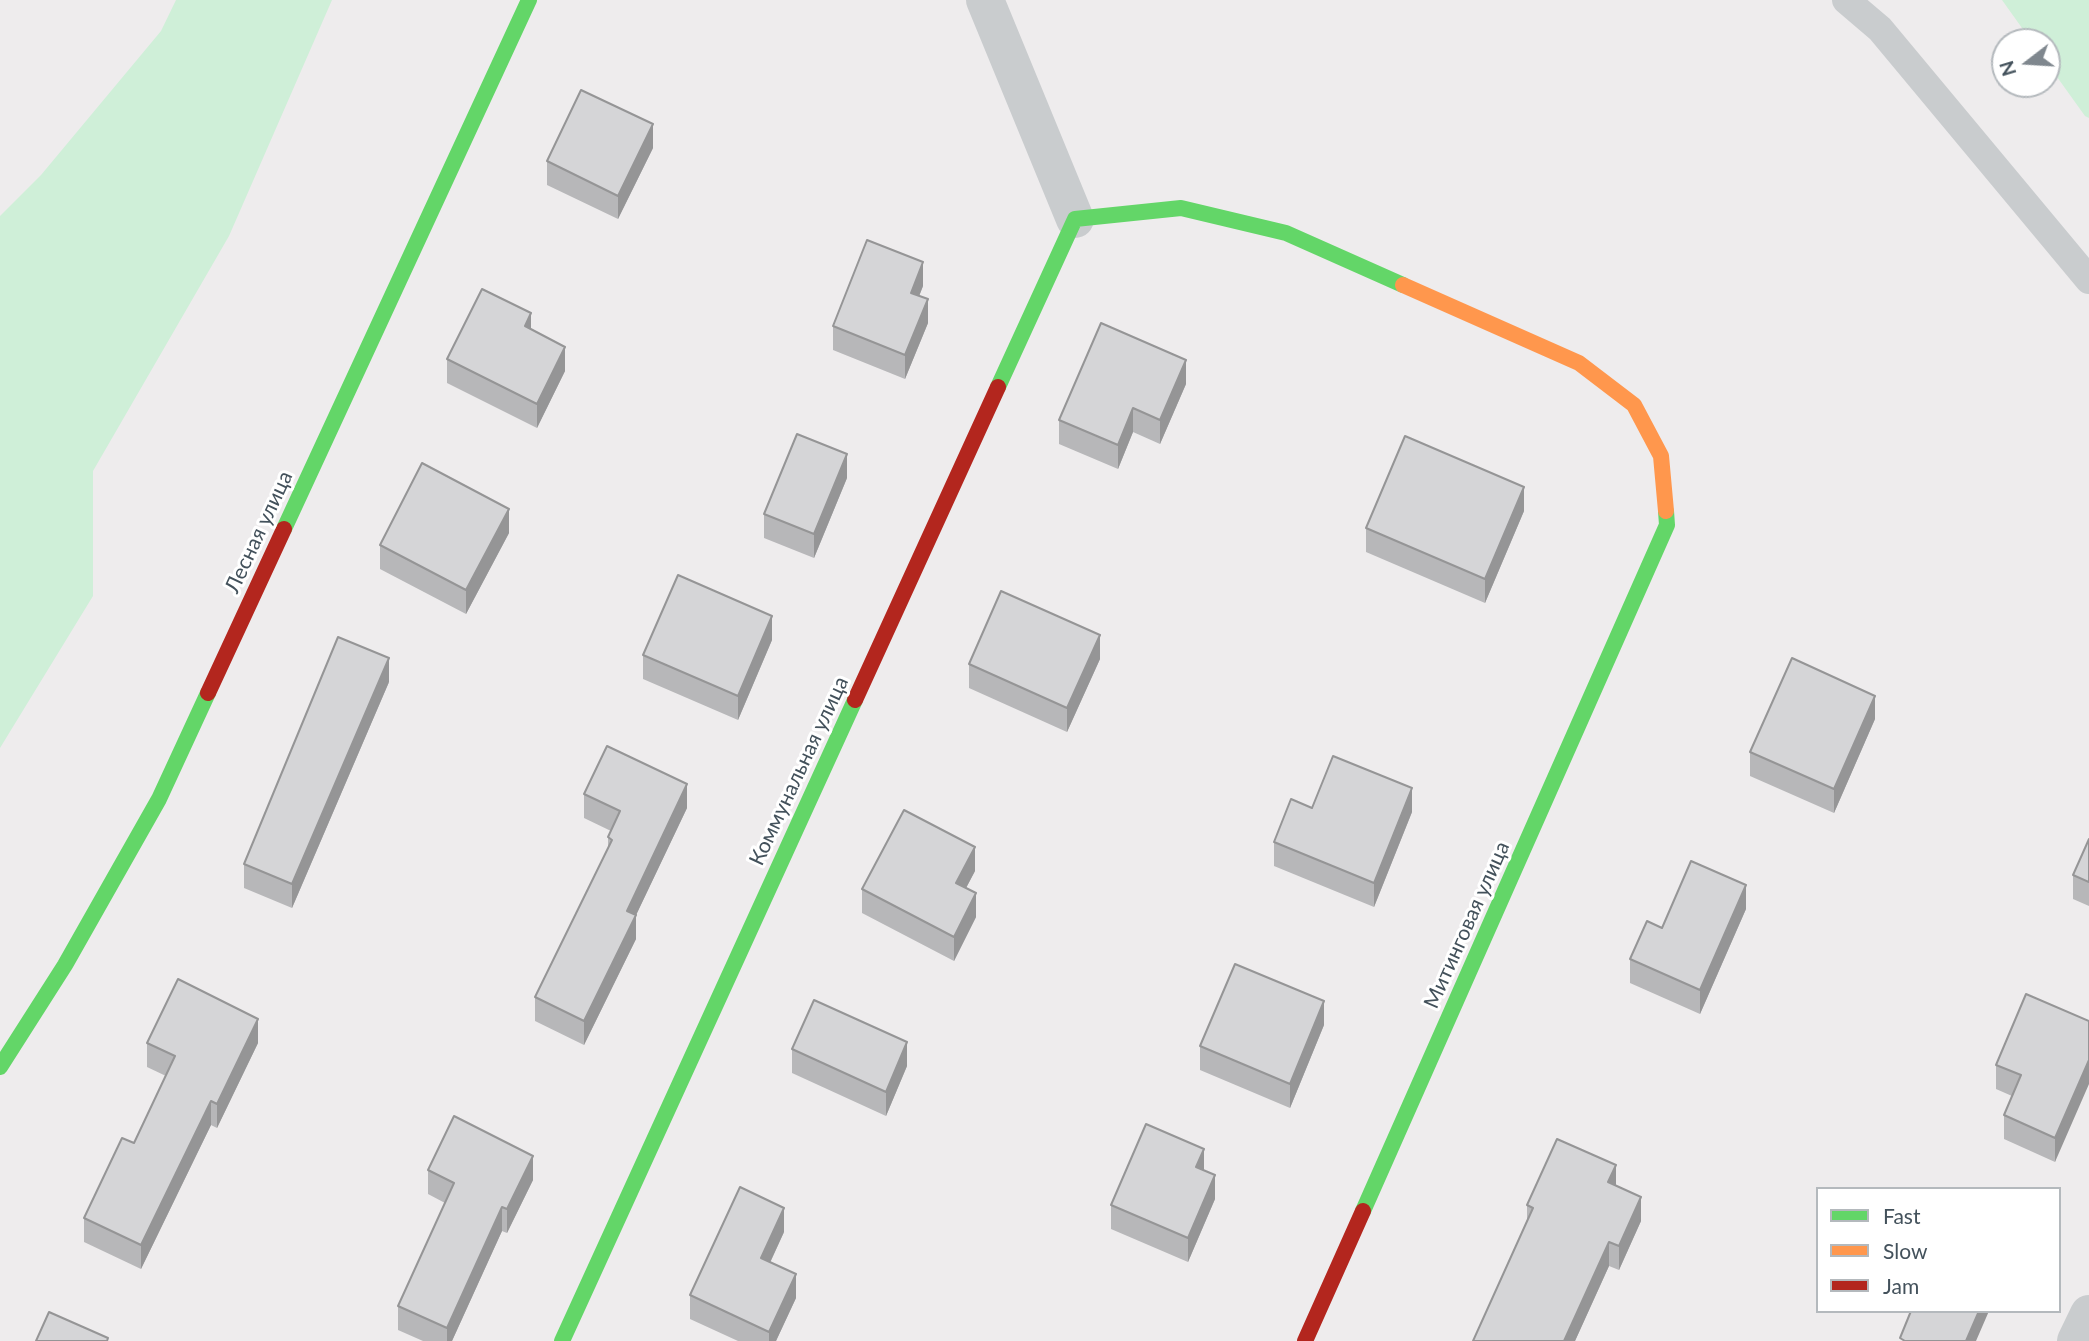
<!DOCTYPE html>
<html>
<head>
<meta charset="utf-8">
<style>
  body { margin:0 }
  #map { position:relative; width:2089px; height:1341px; overflow:hidden; background:#eeeced; font-family:Lato,sans-serif }
  canvas { display:block }
  .legend { position:absolute; left:1816px; top:1187px; width:245px; height:126px; box-sizing:border-box; background:#fff; border:2px solid #b4b9bd; margin:0; padding:9px 12px; list-style:none; font-size:21px; color:#43515b }
  .legend li { display:flex; align-items:center; gap:14px; height:35px }
  .legend b { width:35px; border:2px solid #b4b9bd }
  .north { position:absolute; left:1991px; top:28px; width:70px; height:70px; box-sizing:border-box; background:#fff; border:2px solid #b4b9bd; border-radius:50%; rotate:253deg; font-size:19px; font-weight:700; line-height:28px; text-align:center; color:#43515b }
  .north::after { content:''; display:block; margin:auto; width:24px; height:32px; background:#7f878e; clip-path:polygon(50% 0,100% 100%,50% 72%,0 100%) }
</style>
</head>
<body>
<div id="map">
<canvas width="2089" height="1341"></canvas>
<ul class="legend">
<li><b style="height:9px;background:#63d668"></b>Fast</li>
<li><b style="height:9px;background:#ff974d"></b>Slow</li>
<li><b style="height:9px;background:#b3261e"></b>Jam</li>
</ul>
<div class="north">N</div>
</div>
<script>
const context = document.querySelector('canvas').getContext('2d');
context.lineJoin = 'round';
function fill(path, color) { context.fillStyle = color; context.fill(path, 'evenodd'); }
function trace(path, color, width, dash) { context.strokeStyle = color; context.lineWidth = width; context.lineCap = dash ? 'butt' : 'round'; context.setLineDash(dash || []); context.stroke(path); }
function drawText(font, color, halo, rows, align = 'center') {
  context.font = font + ' Lato,sans-serif'; context.lineWidth = 6; context.setLineDash([]); context.textBaseline = 'middle'; context.strokeStyle = halo; context.fillStyle = color; for (const [text, x, y, turn = 0] of rows) {
    context.save(); context.translate(x, y); context.rotate((+turn || 0) * Math.PI / 180); context.textAlign = isNaN(turn) ? turn : align; if (halo) context.strokeText(text, 0, 0); context.fillText(text, 0, 0); context.restore();
  }
}
fill(new Path2D(`
  M 176,0 L 332,0 L 229,236 L 93,471 L 93,596 L 0,748 L 0,216 L 41,175 L 161,31 Z
  M 2002,0 L 2089,0 L 2089,118 L 2085,116 L 2047,63 L 2047,42 L 2032,42 Z`), '#cfefd8');
trace(new Path2D(`
  M 1846,0 L 1880,29 L 2089,280`), '#c9ccce', 28);
trace(new Path2D(`
  M 985,0 L 1075,219
  M 2076,1341 L 2089,1314`), '#c9ccce', 38);
trace(new Path2D(`
  M 998,387 L 1075,219 L 1181,208 L 1286,233 L 1403,285
  M 284,529 L 529,0
  M 0,1067 L 65,965 L 159,799 L 208,693
  M 1363,1211 L 1667,525 L 1666,511
  M 562,1341 L 855,700`), '#63d668', 16);
trace(new Path2D(`
  M 1403,285 L 1579,363 L 1634,405 L 1661,456 L 1666,511`), '#ff974d', 16);
trace(new Path2D(`
  M 208,693 L 284,529
  M 855,700 L 998,387
  M 1305,1341 L 1363,1211`), '#b3261e', 16);
fill(new Path2D(`
  M 653,148 L 618,219 L 547,185 L 547,161 Z
  M 923,286 L 919,296 L 928,323 L 905,379 L 833,350 L 833,326 Z
  M 531,330 L 565,371 L 537,428 L 447,383 L 447,359 Z
  M 1186,384 L 1160,444 L 1133,432 L 1118,469 L 1059,444 L 1059,420 Z
  M 847,478 L 814,558 L 764,538 L 764,514 Z
  M 1524,511 L 1485,603 L 1366,552 L 1366,528 Z
  M 509,533 L 466,614 L 380,569 L 380,545 Z
  M 772,640 L 738,720 L 643,679 L 643,655 Z
  M 1100,659 L 1067,732 L 969,688 L 969,664 Z
  M 389,682 L 292,908 L 244,888 L 244,864 Z
  M 1875,719 L 1834,813 L 1750,776 L 1750,752 Z
  M 584,794 L 687,808 L 636,915 L 636,939 L 584,1045 L 535,1021 L 535,997 L 608,850 L 608,837 L 611,831 L 584,818 Z
  M 1312,808 L 1412,812 L 1374,907 L 1274,866 L 1274,842 Z
  M 2089,839 L 2089,906 L 2073,899 L 2073,875 Z
  M 975,871 L 966,888 L 976,917 L 954,961 L 862,913 L 862,889 Z
  M 1746,909 L 1700,1014 L 1630,983 L 1630,959 L 1662,928 Z
  M 2089,1021 L 2055,1162 L 2004,1139 L 2004,1115 L 2012,1096 L 1996,1089 L 1996,1065 Z
  M 1324,1025 L 1290,1108 L 1200,1070 L 1200,1046 Z
  M 147,1043 L 258,1043 L 217,1128 L 211,1125 L 141,1269 L 84,1242 L 84,1218 L 134,1143 L 166,1076 L 147,1067 Z
  M 792,1049 L 907,1066 L 886,1116 L 792,1073 Z
  M 428,1170 L 533,1180 L 507,1233 L 502,1231 L 452,1341 L 423,1341 L 398,1330 L 398,1306 L 445,1203 L 428,1194 Z
  M 1204,1171 L 1215,1199 L 1188,1262 L 1111,1229 L 1111,1205 Z
  M 1616,1186 L 1641,1221 L 1619,1270 L 1609,1266 L 1575,1341 L 1473,1341 L 1527,1220 L 1527,1205 Z
  M 784,1232 L 770,1263 L 796,1298 L 776,1341 L 738,1341 L 690,1319 L 690,1295 Z`), '#b7b7b9');
fill(new Path2D(`
  M 653,124 L 653,148 L 618,219 L 618,196 Z
  M 923,262 L 923,286 L 911,317 L 911,293 Z
  M 928,299 L 928,323 L 905,379 L 905,355 Z
  M 531,313 L 531,337 L 525,326 Z
  M 565,347 L 565,371 L 537,428 L 537,404 Z
  M 1186,360 L 1186,384 L 1160,444 L 1160,420 Z
  M 1133,408 L 1133,432 L 1118,469 L 1118,445 Z
  M 847,454 L 847,478 L 814,558 L 814,534 Z
  M 1524,487 L 1524,511 L 1485,603 L 1485,579 Z
  M 509,509 L 509,533 L 466,614 L 466,590 Z
  M 772,616 L 772,640 L 738,720 L 738,696 Z
  M 1100,635 L 1100,659 L 1067,732 L 1067,708 Z
  M 389,658 L 389,682 L 292,908 L 292,884 Z
  M 1875,696 L 1875,719 L 1834,813 L 1834,789 Z
  M 687,784 L 687,808 L 629,930 L 636,915 L 636,939 L 584,1045 L 584,1021 L 627,911 Z
  M 1412,788 L 1412,812 L 1374,907 L 1374,883 Z
  M 975,847 L 975,871 L 956,907 L 956,883 Z
  M 1746,885 L 1746,909 L 1700,1014 L 1700,990 Z
  M 976,893 L 976,917 L 954,961 L 954,937 Z
  M 1324,1001 L 1324,1025 L 1290,1108 L 1290,1084 Z
  M 258,1019 L 258,1043 L 217,1128 L 217,1104 Z
  M 907,1042 L 907,1066 L 886,1116 L 886,1092 Z
  M 2089,1060 L 2089,1084 L 2055,1162 L 2055,1138 Z
  M 211,1101 L 211,1125 L 141,1269 L 141,1245 Z
  M 1204,1149 L 1204,1173 L 1196,1167 Z
  M 533,1156 L 533,1180 L 507,1233 L 507,1209 Z
  M 1616,1165 L 1616,1189 L 1608,1182 Z
  M 1215,1175 L 1215,1199 L 1188,1262 L 1188,1238 Z
  M 1641,1197 L 1641,1221 L 1619,1270 L 1619,1246 Z
  M 502,1207 L 502,1231 L 452,1341 L 447,1341 L 447,1328 Z
  M 784,1208 L 784,1232 L 761,1282 L 761,1258 Z
  M 1609,1242 L 1609,1266 L 1575,1341 L 1564,1341 Z
  M 796,1274 L 796,1298 L 776,1341 L 769,1341 L 769,1332 Z
  M 1979,1311 L 1989,1311 L 1976,1341 L 1966,1341 Z`), '#959596');
const building = new Path2D(`
  M 581,90 L 653,124 L 618,196 L 547,161 Z
  M 867,240 L 923,262 L 911,293 L 928,299 L 905,355 L 833,326 Z
  M 482,289 L 531,313 L 525,326 L 565,347 L 537,404 L 447,359 Z
  M 1101,323 L 1186,360 L 1160,420 L 1133,408 L 1118,445 L 1059,420 Z
  M 797,434 L 847,454 L 814,534 L 764,514 Z
  M 1405,436 L 1524,487 L 1485,579 L 1366,528 Z
  M 422,463 L 509,509 L 466,590 L 380,545 Z
  M 678,575 L 772,616 L 738,696 L 643,655 Z
  M 1001,591 L 1100,635 L 1067,708 L 969,664 Z
  M 338,637 L 389,658 L 292,884 L 244,864 Z
  M 1792,658 L 1875,696 L 1834,789 L 1750,752 Z
  M 607,746 L 687,784 L 627,911 L 636,915 L 584,1021 L 535,997 L 612,840 L 608,837 L 620,811 L 584,794 Z
  M 1333,756 L 1412,788 L 1374,883 L 1274,842 L 1291,799 L 1312,808 Z
  M 904,810 L 975,847 L 956,883 L 976,893 L 954,937 L 862,889 Z
  M 2089,839 L 2089,882 L 2073,875 Z
  M 1691,861 L 1746,885 L 1700,990 L 1630,959 L 1647,921 L 1662,928 Z
  M 1235,964 L 1324,1001 L 1290,1084 L 1200,1046 Z
  M 178,979 L 258,1019 L 217,1104 L 211,1101 L 141,1245 L 84,1218 L 122,1138 L 134,1143 L 175,1056 L 147,1043 Z
  M 2026,994 L 2089,1021 L 2089,1060 L 2055,1138 L 2004,1115 L 2021,1075 L 1996,1065 Z
  M 814,1000 L 907,1042 L 886,1092 L 792,1049 Z
  M 454,1116 L 533,1156 L 507,1209 L 502,1207 L 447,1328 L 398,1306 L 454,1183 L 428,1170 Z
  M 1146,1124 L 1204,1149 L 1196,1167 L 1215,1175 L 1188,1238 L 1111,1205 Z
  M 1557,1139 L 1616,1165 L 1608,1182 L 1641,1197 L 1619,1246 L 1609,1242 L 1564,1341 L 1473,1341 L 1533,1208 L 1527,1205 Z
  M 740,1187 L 784,1208 L 761,1258 L 796,1274 L 769,1332 L 690,1295 Z
  M 1911,1311 L 1979,1311 L 1966,1341 L 1905,1341 L 1900,1338 Z
  M 49,1312 L 108,1338 L 107,1341 L 36,1341 Z`);
fill(building, '#d5d5d7');
trace(building, '#959596', 2);
drawText('21px', '#43515b', '#fff', [
  ["Лесная улица",259,532,-65],
  ["Коммунальная улица",799,771,-65],
  ["Митинговая улица",1467,925,-66]
]);
</script>
</body>
</html>
